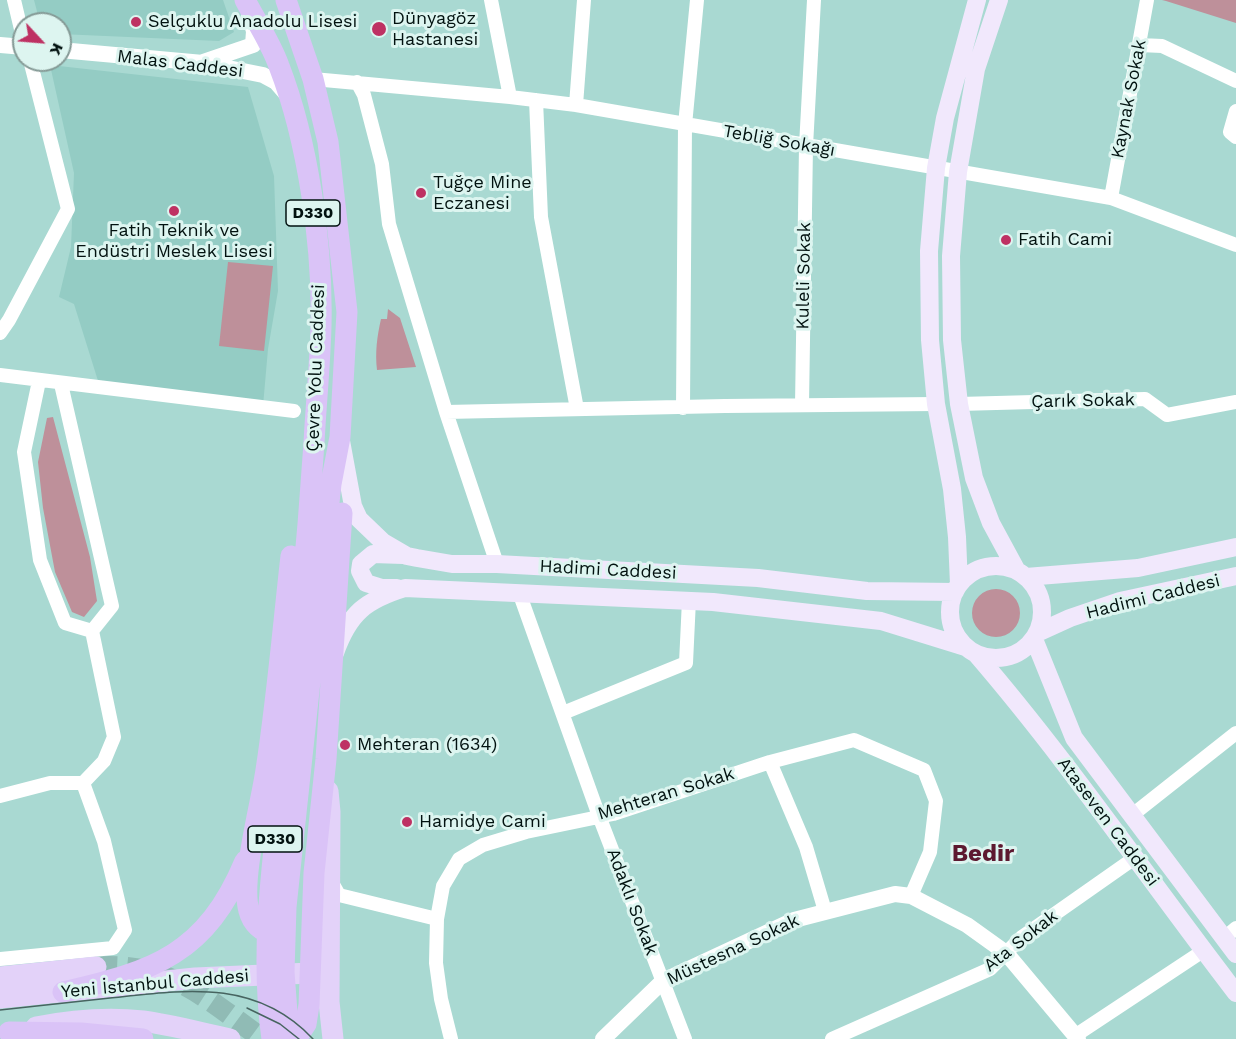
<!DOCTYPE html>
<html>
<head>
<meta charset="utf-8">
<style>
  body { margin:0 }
  #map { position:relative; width:1236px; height:1039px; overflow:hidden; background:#a9d9d2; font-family:"Work Sans",sans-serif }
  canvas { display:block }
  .north { position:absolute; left:12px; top:12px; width:60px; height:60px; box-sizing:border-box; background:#ddf5f0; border:2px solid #859a96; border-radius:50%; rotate:116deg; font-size:16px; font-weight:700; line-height:24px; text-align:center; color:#021210 }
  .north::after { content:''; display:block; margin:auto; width:21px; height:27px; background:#be3163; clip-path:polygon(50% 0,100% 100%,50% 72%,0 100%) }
</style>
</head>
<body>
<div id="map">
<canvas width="1236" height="1039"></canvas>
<div class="north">K</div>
</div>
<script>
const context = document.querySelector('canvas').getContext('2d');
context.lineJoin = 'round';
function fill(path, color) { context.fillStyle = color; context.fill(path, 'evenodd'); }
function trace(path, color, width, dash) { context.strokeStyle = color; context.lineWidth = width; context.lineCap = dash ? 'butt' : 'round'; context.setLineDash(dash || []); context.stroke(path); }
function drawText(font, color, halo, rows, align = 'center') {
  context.font = font + ' "Work Sans",sans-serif'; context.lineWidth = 6; context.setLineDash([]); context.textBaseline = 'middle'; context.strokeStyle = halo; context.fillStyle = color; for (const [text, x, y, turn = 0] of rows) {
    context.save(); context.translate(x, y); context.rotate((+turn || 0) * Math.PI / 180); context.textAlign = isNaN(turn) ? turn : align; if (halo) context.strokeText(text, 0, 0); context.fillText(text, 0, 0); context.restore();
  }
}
fill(new Path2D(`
  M 34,0 L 223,0 L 234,32 L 219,41 L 60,34 L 60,24 L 46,24 L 39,19 Z
  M 50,65 L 248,87 L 274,176 L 278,291 L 268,349 L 263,406 L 99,384 L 74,304 L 59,297 L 71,247 L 74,173 Z`), '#94ccc4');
fill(new Path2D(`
  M 1162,0 L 1236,0 L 1236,23 L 1166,1 Z
  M 228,262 L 273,266 L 264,351 L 219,346 Z
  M 388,309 L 400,318 L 416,367 L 377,370 C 375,352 377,337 381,319 L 387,319 Z
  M 53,417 L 90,557 L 97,601 L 84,617 L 72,612 L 55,572 L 43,508 L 38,462 L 47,418 Z
  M972 613a24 24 0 1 1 48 0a24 24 0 1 1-48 0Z`), '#be909a');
trace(new Path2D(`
  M 96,967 C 171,962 206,999 263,1039`), '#90bbb5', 21, [21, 10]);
trace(new Path2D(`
  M 14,0 L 24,42
  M 491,0 L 510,97
  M 1140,45 L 1162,46 L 1236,81
  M 313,79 L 510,97 L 576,105 L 1111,198 L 1236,245
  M 357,82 L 364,95 L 382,164 L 389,224 L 446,412 L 497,564
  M 536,100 L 541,217 L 577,409
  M 576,105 L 584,0
  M 1236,111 L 1230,132 L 1236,137
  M 1111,198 L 1147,0
  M 0,333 L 9,320 L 68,209 L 30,60
  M 0,375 L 294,411
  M 61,384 L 112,606 L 92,631
  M 959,404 L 1145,399 L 1167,415 L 1236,402
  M 802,405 L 806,146 L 814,0
  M 683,408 L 685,125 L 697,0
  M 446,412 L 725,406 L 936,404
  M 520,595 L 599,816 L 685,1039
  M 563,713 L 686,663 L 689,600
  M 770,762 L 806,847 L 825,911
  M 0,796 L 50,783 L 83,783 L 104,761 L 114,737 L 92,631 L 65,623 L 40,560 L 24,452 L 39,381
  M 1131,816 L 1236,733
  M 331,881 L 339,895 L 437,919
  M 1223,939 L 1236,928
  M 0,959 L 113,948 L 125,930 L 104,841 L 83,783
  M 1076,1035 L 1203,951
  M 451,1039 L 441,999 L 436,963 L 437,919 L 443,886 L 459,859 L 483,845 L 526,832 L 613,814 L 770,762 L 854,740 L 924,770 L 936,801 L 930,852 L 911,896
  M 832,1039 L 990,969 L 1022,937 L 1136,857`), '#fff', 14);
trace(new Path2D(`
  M 0,45 L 24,47
  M 60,50 L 203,63 L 263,75 L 276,82 L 289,97
  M 203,62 L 253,45 L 254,31 L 249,16
  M 603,1039 L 663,981 L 794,920 L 895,894 L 911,896 L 967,925 L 1006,953 L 1078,1039`), '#fff', 16);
trace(new Path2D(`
  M 999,0 L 976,69 L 958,172 L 951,256 L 952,340 L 959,404 L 974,478 L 991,523 L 1017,571
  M 341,441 L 353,506 L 359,519 L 383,542 L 407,556 L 417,558 L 452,564 L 497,564 L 758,578 L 867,591 L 955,592
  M950 612a46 46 0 1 1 92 0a46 46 0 1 1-92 0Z
  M 1026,577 L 1138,568 L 1236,547
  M 959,585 L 957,537 L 952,489 L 936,404 L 930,340 L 929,251 L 936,168 L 945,118 L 977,0
  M 397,588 L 382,588 L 366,583 L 360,571 L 361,564 L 373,554 L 403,555
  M 1037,633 L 1070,618 L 1120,601 L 1236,576
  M 1034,639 L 1074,738 L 1236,954
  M 335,653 C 349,613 366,600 405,588 L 713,602 L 881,621 L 965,647
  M 976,654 C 1069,762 1149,880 1236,993`), '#f1e8fc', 18);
trace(new Path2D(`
  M 328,791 L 330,812 L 329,1002 L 333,1039
  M 0,977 L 96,967
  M 0,998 L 195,978 L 311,973
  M 36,1027 C 72,1020 107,1017 143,1021 C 172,1025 201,1033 230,1039`), '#e3d2f9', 21);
trace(new Path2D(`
  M 245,0 C 256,21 271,43 279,66 C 308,141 323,246 321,326 C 320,365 316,404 314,443 C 307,548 297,654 284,759 C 274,852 259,946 272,1039
  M 286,0 L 313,79 L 328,142 L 347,312 L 340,437 L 331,484 L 286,907 L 284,972 L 289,1039
  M 274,934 C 262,933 252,923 249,911 C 240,880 261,805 266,770 C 277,699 283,627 291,556
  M 63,992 C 155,971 206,954 245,861
  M 9,1032 L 81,1033 L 143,1039
  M 296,1039 L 306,1024 L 309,1005 L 314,873 L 326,759 L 342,513`), '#dac3f7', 21);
trace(new Path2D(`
  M 247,1008 L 280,1024 L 299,1039
  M 0,1010 C 37,1006 73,1002 110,998 C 184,990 256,978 313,1039`), '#476460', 1.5);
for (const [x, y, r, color] of [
  [136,22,6,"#be3163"],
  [379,29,8,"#be3163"],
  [421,193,6,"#be3163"],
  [174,211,6,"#be3163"],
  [1006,240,6,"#be3163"],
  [345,745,6,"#be3163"],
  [407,822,6,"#be3163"]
]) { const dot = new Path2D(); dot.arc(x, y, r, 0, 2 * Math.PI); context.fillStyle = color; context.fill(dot); trace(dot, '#ddf5f0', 2); }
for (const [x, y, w] of [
  [313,213,54],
  [275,839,54]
]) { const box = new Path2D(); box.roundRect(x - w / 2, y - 13, w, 26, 4.5); context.fillStyle = '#ddf5f0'; context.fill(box); trace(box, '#021210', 1.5); }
drawText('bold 16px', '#021210', null, [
  ["D330",313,213],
  ["D330",275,839]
]);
drawText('18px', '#021210', '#ddf5f0', [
  ["Dünyagöz",392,19],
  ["Hastanesi",392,40],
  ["Selçuklu Anadolu Lisesi",148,22],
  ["Tuğçe Mine",433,183],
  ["Eczanesi",433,204],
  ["Fatih Teknik ve",174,231,"center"],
  ["Endüstri Meslek Lisesi",174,252,"center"],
  ["Fatih Cami",1018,240],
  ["Mehteran (1634)",357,745],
  ["Hamidye Cami",419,822]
], 'left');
drawText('18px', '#021210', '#ddf5f0', [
  ["Malas Caddesi",180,64,7],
  ["Kaynak Sokak",1129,99,-79],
  ["Tebliğ Sokağı",779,141,10],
  ["Kuleli Sokak",804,276,-89],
  ["Çevre Yolu Caddesi",316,368,-88],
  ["Çarık Sokak",1083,401,-1],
  ["Hadimi Caddesi",608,570,3],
  ["Hadimi Caddesi",1153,597,-14],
  ["Mehteran Sokak",666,794,-17],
  ["Ataseven Caddesi",1108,822,53],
  ["Adaklı Sokak",632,902,69],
  ["Ata Sokak",1021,941,-38],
  ["Müstesna Sokak",733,950,-25],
  ["Yeni İstanbul Caddesi",155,984,-5]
]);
drawText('bold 24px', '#5d1930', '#ddf5f0', [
  ["Bedir",983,854]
]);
</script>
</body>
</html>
